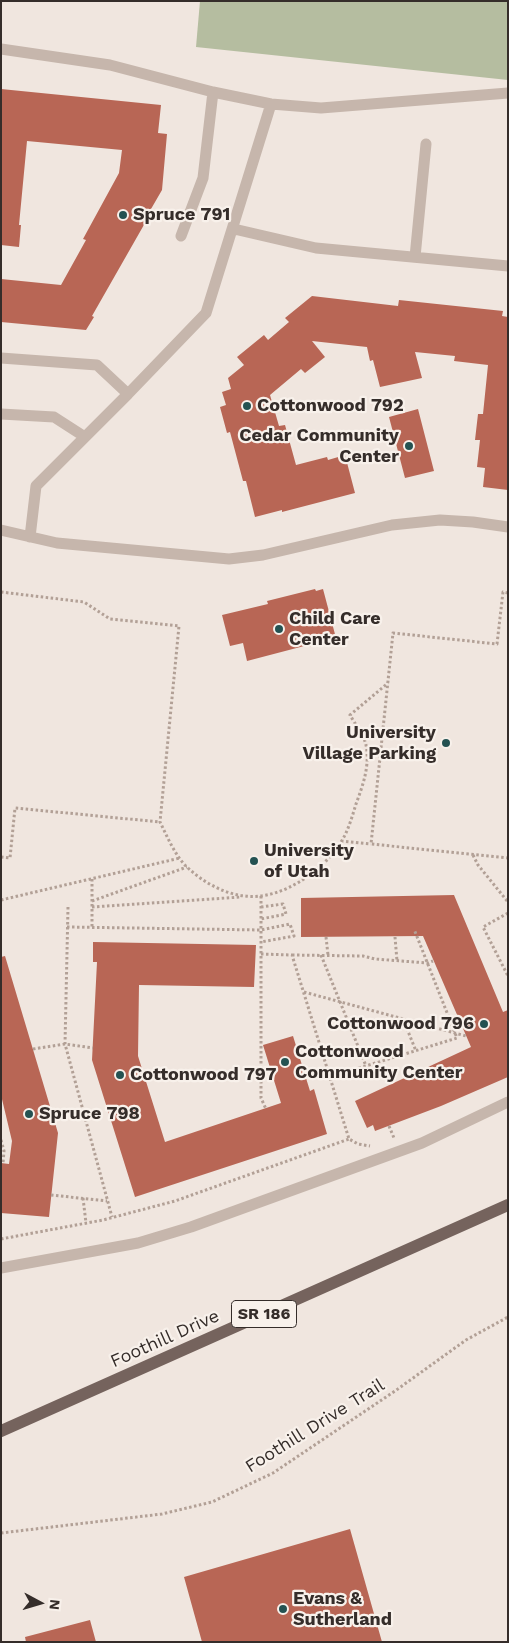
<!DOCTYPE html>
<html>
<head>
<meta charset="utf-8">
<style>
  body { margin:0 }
  #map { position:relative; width:509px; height:1643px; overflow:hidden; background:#f0e6df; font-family:"Work Sans",sans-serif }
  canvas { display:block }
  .frame { position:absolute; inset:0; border:2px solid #352d2a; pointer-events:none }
  .north { position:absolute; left:15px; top:1578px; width:50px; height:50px; -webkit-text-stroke:4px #f8f1eb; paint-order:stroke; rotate:96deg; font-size:14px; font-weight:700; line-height:20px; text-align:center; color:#352d2a }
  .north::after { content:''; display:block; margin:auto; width:18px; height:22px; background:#352d2a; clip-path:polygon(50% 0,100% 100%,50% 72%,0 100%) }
</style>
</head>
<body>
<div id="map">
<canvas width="509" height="1643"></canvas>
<div class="frame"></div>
<div class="north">N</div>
</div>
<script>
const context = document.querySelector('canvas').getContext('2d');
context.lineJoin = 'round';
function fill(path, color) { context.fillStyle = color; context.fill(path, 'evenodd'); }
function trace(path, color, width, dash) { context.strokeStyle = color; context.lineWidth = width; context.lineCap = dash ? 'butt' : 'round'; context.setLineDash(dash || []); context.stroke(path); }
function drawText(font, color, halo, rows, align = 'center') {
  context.font = font + ' "Work Sans",sans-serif'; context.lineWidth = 4.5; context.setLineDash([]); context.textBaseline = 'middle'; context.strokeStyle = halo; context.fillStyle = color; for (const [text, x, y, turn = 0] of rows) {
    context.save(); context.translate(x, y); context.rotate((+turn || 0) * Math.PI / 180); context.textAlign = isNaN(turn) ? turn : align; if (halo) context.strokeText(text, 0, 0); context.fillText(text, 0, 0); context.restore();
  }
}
fill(new Path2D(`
  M 200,1 L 508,1 L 508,80 L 196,47 Z`), '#b5bda0');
fill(new Path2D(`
  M 1,89 L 161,105 L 158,133 L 167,134 L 162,190 L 151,209 L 153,209 L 92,316 L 94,317 L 86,330 L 1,322 L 1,279 L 61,285 L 86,240 L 83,239 L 119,173 L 122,150 L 27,141 L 19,225 L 21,225 L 19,247 L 1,245 Z
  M 312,296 L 398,306 L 399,300 L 503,311 L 502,316 L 508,317 L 508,490 L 483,487 L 485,468 L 477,467 L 480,440 L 475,440 L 478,414 L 483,414 L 488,365 L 454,361 L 455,356 L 415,352 L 422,378 L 380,387 L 373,360 L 370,361 L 367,347 L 312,341 L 325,357 L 305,373 L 301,369 L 270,395 L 279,426 L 285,425 L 296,465 L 327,457 L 328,460 L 345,455 L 355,493 L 282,512 L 282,510 L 255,517 L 246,481 L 243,481 L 230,432 L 227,433 L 220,407 L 226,405 L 222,392 L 231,389 L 228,378 L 244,365 L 237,357 L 264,335 L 268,340 L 289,322 L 285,318 Z
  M 418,409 L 434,471 L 405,478 L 389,417 Z
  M 315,589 L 316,591 L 323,589 L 336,638 L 308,647 L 308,645 L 247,661 L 243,643 L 230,646 L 222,615 L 268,604 L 267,601 Z
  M 454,895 L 503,1012 L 508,1010 L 508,1077 L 441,1106 L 375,1131 L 373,1125 L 367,1128 L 355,1101 L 471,1047 L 423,936 L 301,937 L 301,898 Z
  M 93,942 L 256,945 L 254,987 L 139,985 L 138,1056 L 165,1142 L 281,1103 L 263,1045 L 293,1036 L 310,1091 L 314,1089 L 327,1134 L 135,1197 L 92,1060 L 97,962 L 93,962 Z
  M 5,956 L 58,1133 L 49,1217 L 1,1213 L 1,1163 L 9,1164 L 12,1141 L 1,1095 L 1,957 Z
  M 350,1529 L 382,1642 L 202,1642 L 184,1577 Z
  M 90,1620 L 96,1642 L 26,1642 L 25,1637 Z`), '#b86655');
trace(new Path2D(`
  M 1,592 L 84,602 L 110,619 L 179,626 L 160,822 C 168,838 175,856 188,868 C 203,882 224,894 245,896 C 283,901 330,867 346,833 C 350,824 353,814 356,804 C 363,785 370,766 366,745 C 364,735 355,724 350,715 L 388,683
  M 508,593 L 503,592 L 497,644 L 393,633 L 371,844 L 508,858
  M 341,841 L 371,844
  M 473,855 L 478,865 L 508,902
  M 1,857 L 10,858 L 15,808 L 160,822
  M 92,879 L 92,927
  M 261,896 L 261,1098 L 266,1109
  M 1,900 L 180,858
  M 92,901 L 187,867
  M 68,907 L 65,1044 L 112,1217
  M 92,907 L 241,897
  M 261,907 L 283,904 L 286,914 L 261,919
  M 508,913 L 483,927 L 508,976
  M 67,927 L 261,930 L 290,924 L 294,936 L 261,942
  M 326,937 L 328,955
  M 395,937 L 397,961
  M 261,954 L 292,955 L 349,1139 L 358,1144 L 370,1146
  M 292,955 L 363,956 L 375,959 L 428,963 L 433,961
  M 321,955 L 366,1066
  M 304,992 L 466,1036
  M 403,1019 L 416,1051
  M 33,1049 L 65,1044 L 93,1048
  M 330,1077 L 457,1038 L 414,929
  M 389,1126 L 394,1138
  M 1,1140 L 4,1151 L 3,1163
  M 51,1195 L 107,1201
  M 83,1198 L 86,1223
  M 1,1239 L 103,1220 L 175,1201 L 349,1139
  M 1,1533 L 162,1514 L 212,1502 L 273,1473 L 395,1391 L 466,1340 L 508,1317`), '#b2a096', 3, [2.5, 2.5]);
trace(new Path2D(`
  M 1,49 L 110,65 L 213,92 L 271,104 L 321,108 L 508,93
  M 234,229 L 316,248 L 508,266
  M 181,236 L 203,178 L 213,92
  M 415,257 L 426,144
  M 1,358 L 97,365 L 128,394 L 36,486 L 30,537
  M 128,394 L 206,313 L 271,104
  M 1,414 L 54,417 L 85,437
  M 1,530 L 57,543 L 229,559 L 263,555 L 392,525 L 440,520 L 473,522 L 508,527
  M 1,1268 L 138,1243 L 191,1227 L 422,1143 L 508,1102`), '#c6b6ac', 11);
trace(new Path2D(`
  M 1,1431 L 508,1205`), '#75635d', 12);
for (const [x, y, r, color] of [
  [123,215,5,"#245252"],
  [247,406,5,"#245252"],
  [409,446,5,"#245252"],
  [279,629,5,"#245252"],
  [446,743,5,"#245252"],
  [254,861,5,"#245252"],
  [484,1024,5,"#245252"],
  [285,1062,5,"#245252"],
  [120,1075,5,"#245252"],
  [29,1114,5,"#245252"],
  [283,1609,5,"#245252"]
]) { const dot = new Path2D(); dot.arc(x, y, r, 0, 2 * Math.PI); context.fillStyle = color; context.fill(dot); trace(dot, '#f8f1eb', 2); }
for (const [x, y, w] of [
  [264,1314,65]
]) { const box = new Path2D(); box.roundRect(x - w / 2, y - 13.5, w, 27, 4); context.fillStyle = '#f8f1eb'; context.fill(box); trace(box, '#352d2a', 1); }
drawText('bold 16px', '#352d2a', null, [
  ["SR 186",264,1314]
]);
drawText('bold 18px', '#352d2a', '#f8f1eb', [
  ["Spruce 791",133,215],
  ["Cottonwood 792",257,406],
  ["Cedar Community",399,436,"right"],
  ["Center",399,457,"right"],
  ["Child Care",289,619],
  ["Center",289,640],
  ["University",436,733,"right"],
  ["Village Parking",436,754,"right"],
  ["University",264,851],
  ["of Utah",264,872],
  ["Cottonwood 796",474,1024,"right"],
  ["Cottonwood",295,1052],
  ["Community Center",295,1073],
  ["Cottonwood 797",130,1075],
  ["Spruce 798",39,1114],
  ["Evans &",293,1599],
  ["Sutherland",293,1620]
], 'left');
drawText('18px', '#352d2a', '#f8f1eb', [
  ["Foothill Drive",165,1339,-24],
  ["Foothill Drive Trail",315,1426,-32]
]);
</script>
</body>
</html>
